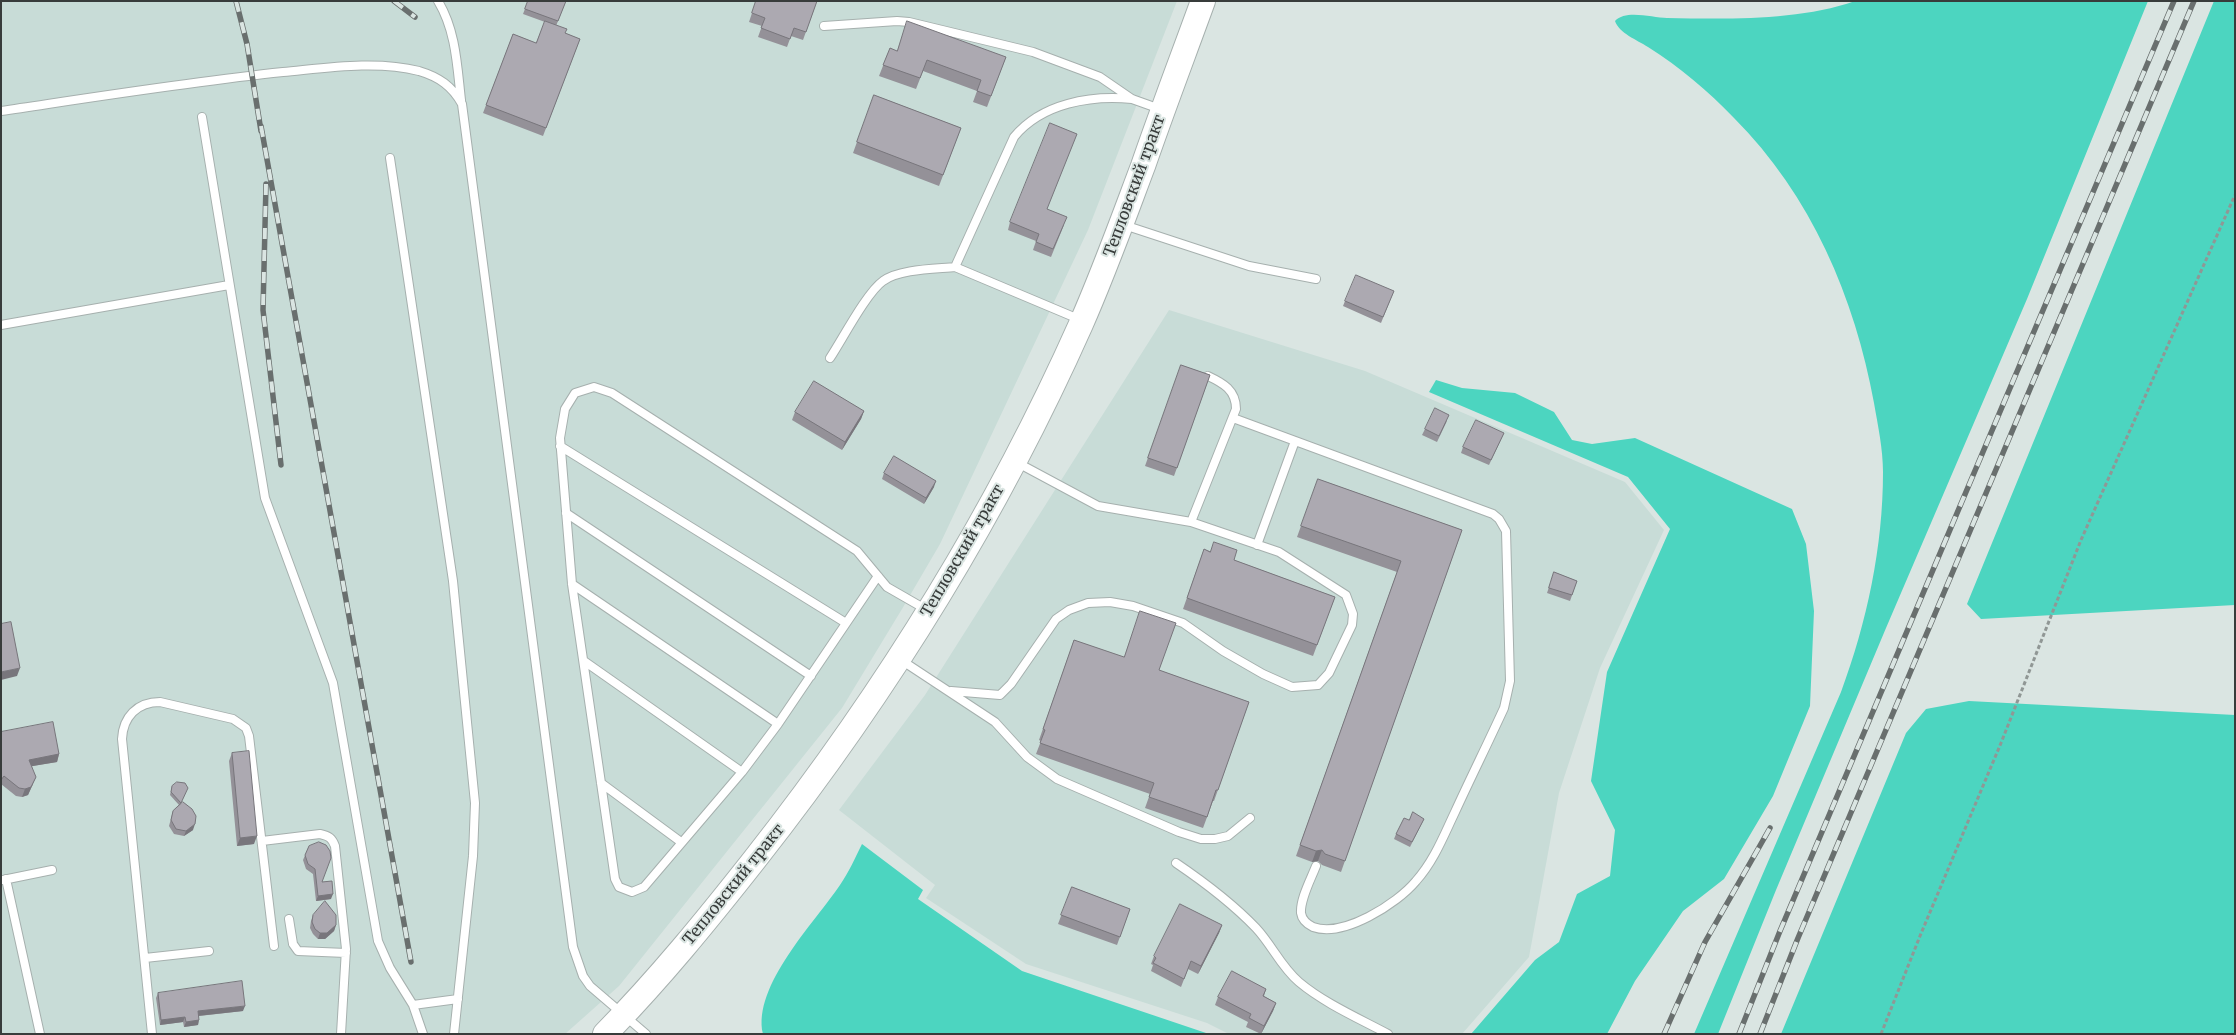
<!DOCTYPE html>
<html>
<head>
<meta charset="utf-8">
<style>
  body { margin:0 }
  #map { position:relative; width:2236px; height:1035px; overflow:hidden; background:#dae5e2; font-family:Merriweather,serif }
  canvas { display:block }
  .frame { position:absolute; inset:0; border:2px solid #383c3b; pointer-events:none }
</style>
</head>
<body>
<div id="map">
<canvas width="2236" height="1035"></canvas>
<div class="frame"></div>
</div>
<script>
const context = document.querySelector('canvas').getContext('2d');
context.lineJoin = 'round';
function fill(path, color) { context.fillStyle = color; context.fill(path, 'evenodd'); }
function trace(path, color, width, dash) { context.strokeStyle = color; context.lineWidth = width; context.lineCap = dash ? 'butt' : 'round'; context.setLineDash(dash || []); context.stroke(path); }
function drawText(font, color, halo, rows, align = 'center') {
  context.font = font + ' Merriweather,serif'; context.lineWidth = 4; context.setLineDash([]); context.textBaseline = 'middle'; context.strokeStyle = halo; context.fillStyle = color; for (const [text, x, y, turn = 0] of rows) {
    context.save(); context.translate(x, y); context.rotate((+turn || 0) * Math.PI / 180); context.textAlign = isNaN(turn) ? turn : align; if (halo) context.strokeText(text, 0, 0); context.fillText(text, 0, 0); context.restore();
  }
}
fill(new Path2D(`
  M 1,1 L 1177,1 L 1088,230 L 940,544 L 902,609 L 842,708 L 619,986 L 565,1034 L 1,1034 Z
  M 1169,310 L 1365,371 L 1625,482 L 1664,530 L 1600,668 L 1559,793 L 1529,957 L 1462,1034 L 1229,1034 L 1207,1023 L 1026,964 L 926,898 L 935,885 L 839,810 L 925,695 Z`), '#c8dcd7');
fill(new Path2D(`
  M 1855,1 L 2148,1 L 2027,299 L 1886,628 L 1776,890 L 1718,1034 L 1694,1034 L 1841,692 C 1867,622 1883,547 1883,472 C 1883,449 1878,426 1874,403 C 1855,298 1811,195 1734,118 C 1708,91 1680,67 1648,47 C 1637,40 1619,33 1615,21 C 1626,9 1653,18 1667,18 C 1727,19 1798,21 1855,1 Z
  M 2214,1 L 2235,1 L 2235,605 L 1981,619 L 1967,604 Z
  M 1436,380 L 1462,388 L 1515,393 L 1554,412 L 1572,440 L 1592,444 L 1635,438 L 1792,509 L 1806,544 L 1814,611 L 1810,706 L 1773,796 L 1724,879 L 1683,911 L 1635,981 L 1607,1034 L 1471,1034 L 1535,960 L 1559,942 L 1577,894 L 1610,876 L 1615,830 L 1591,781 L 1607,672 L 1670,529 L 1628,477 L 1429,392 Z
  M 1969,701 L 2235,715 L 2235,1034 L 1781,1034 L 1906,733 L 1926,709 Z
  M 862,844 L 923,890 L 918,899 L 1022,971 L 1209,1034 L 763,1034 C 752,986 815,922 840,885 C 849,872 855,858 862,844 Z`), '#4cd5c0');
const service = new Path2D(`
  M 438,1 C 456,31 457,65 461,100
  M 824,26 L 897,21 L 909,22 L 1033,52 L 1100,77 L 1132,99 L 1160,109
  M 1,111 C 95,97 189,82 283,72 C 326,68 376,60 419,71 C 439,77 452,86 462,104 L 573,947 L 583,976 L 590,986 L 646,1034
  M 202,117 L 265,498 L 333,683 L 378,941 L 390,968 L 413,1005 L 423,1034
  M 390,158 L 453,581 L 475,803 L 473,856 L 454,1034
  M 1124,225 L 1249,266 L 1316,279
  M 1081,320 L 955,267 L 1014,137 C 1042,103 1091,95 1132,99
  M 1,325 L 229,285
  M 830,358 C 842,340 867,292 883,281 C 899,269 935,269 955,267
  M 1233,418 L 1493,514 L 1499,519 L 1506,531 L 1510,681 L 1504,708 C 1488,743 1471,777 1455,812 C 1444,835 1434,861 1416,881 C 1397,904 1343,938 1313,927 C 1307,924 1302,920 1301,913 C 1300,899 1311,879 1316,866
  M 560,446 L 846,623
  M 566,513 L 811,676
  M 1191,522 L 1236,409 C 1236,390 1223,383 1208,376
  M 1257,545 L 1295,441
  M 878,576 L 778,724 L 742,772 L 644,887 L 632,892 L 619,887 L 615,879 L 572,584 L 560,438 L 565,409 L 575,393 L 594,387 L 612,393 L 857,551 L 887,587 L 927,610
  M 572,584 L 778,724
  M 901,660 L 995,722 L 1027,757 L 1057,779 L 1179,832 L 1201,839 L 1215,839 L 1228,836 L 1250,818
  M 584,661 L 742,772
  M 951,691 L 1000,695 L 1011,684 L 1056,619 L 1069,610 L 1088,603 L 1110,602 L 1133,606 L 1183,623 L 1223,651 L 1263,674 L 1292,687 L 1318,685 L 1329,673 L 1352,625 L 1353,614 L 1346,595 L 1279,552 L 1191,522 L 1098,506 L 1016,462
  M 601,783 L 681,842
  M 262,841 L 320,834 C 329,836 332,838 335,846 L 346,949 L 341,1034
  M 1176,863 C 1204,882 1233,904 1256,928 C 1272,945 1281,967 1299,982 C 1324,1003 1358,1018 1388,1034
  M 6,879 L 40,1034
  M 3,880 L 52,870
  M 289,919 L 293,944 L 298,951 L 346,953
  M 145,958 L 209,951
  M 413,1005 L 458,999
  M 152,1034 L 122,739 C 123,717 137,702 160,702 L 233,719 L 246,728 L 249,736 L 274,946`);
const primary = new Path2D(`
  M 605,1034 C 659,979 707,920 755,859 C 884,695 996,515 1081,324 C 1104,272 1123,219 1143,166 C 1162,111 1183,56 1203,1`);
trace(service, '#a6b0ae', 10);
trace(primary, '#a6b0ae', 26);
trace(new Path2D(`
  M 1881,1034 L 1920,936 L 2001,743 L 2081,540 L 2235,195`), '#909795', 3, [4, 2.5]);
trace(service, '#fff', 8);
trace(primary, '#fff', 24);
const rail = new Path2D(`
  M 236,1 L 247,44 L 261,131
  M 394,1 L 415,17
  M 261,126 L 411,962
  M 266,184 L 263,310 L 281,465
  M 1664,1034 L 1705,942 L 1770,828
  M 1739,1034 L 1780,931 L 2174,1
  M 1760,1034 L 1798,938 L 2194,1`);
trace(rail, '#696f6e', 5.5);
trace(rail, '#dae5e2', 4, [11]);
fill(new Path2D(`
  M 528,1 L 566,1 L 556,26 L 565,33 L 580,39 L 543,136 L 483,113 L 513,34 L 536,43 L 545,22 L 523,14 Z
  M 756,1 L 817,1 L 803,40 L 791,36 L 787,47 L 758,37 L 762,26 L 749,22 Z
  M 890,48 L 897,51 L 1006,57 L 987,107 L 973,102 L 977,91 L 923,71 L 916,89 L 879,76 Z
  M 874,95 L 961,128 L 939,186 L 853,153 Z
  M 1047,209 L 1064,225 L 1051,257 L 1033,250 L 1036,241 L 1008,230 L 1010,222 Z
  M 1394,291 L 1381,323 L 1343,306 L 1345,301 Z
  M 1181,365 L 1210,375 L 1174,476 L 1145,466 Z
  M 864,411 L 861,419 L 842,450 L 792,420 L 795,412 Z
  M 1447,421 L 1437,442 L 1422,435 L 1425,429 Z
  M 1504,433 L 1489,465 L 1461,453 L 1463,447 Z
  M 884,473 L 934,487 L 924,504 L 882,479 Z
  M 1318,479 L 1462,530 L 1341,872 L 1322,865 L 1318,861 L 1312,862 L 1296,856 L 1397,572 L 1297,537 Z
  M 1204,549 L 1335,597 L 1313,656 L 1183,609 Z
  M 1554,572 L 1577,581 L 1570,601 L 1547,593 Z
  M 1074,640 L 1249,702 L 1214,801 L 1213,801 L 1203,828 L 1145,808 L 1150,794 L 1036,754 L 1041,741 L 1039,740 Z
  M 1,732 L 59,754 L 57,762 L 32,766 L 33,784 L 28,795 L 22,797 L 16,796 L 1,784 Z
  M 232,753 L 254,844 L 237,846 L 229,761 Z
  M 172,786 L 181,803 L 193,830 L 184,836 L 174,834 L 169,826 L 173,811 L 179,805 L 170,795 Z
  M 1424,819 L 1410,847 L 1394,839 L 1396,834 L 1409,820 Z
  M 309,846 L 322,882 L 331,899 L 316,901 L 313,874 L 306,869 L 303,860 Z
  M 1072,887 L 1130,909 L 1117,945 L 1058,924 Z
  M 313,915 L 336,925 L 334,931 L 325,939 L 318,939 L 313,934 L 310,928 L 311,921 Z
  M 1222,925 L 1219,933 L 1198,974 L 1188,969 L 1181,987 L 1151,971 L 1153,965 L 1151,964 L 1154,956 Z
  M 1266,989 L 1264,996 L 1276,1003 L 1273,1011 L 1261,1034 L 1246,1027 L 1248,1022 L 1215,1005 L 1218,997 Z
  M 158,993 L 243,1011 L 199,1016 L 198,1025 L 184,1027 L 183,1022 L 160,1025 L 156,998 Z`), '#949198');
fill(new Path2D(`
  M 864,411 L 861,419 L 842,450 L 845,442 Z
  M 936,481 L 934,487 L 924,504 L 926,498 Z
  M 20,668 L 17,676 L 1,680 L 1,672 Z
  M 59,754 L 57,762 L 27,767 L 29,760 Z
  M 36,777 L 28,795 L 22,797 L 25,789 Z
  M 195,824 L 193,830 L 184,836 L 186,831 Z
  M 257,836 L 254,844 L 237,846 L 240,838 Z
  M 1322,850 L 1318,861 L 1312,862 L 1316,851 Z
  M 333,894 L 331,899 L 316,901 L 318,896 Z
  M 336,925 L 334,931 L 325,939 L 318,939 L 320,933 Z
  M 1222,925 L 1219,933 L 1198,974 L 1201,966 Z
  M 1276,1003 L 1273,1011 L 1261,1034 L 1264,1026 Z
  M 245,1006 L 243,1011 L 197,1016 L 198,1011 Z
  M 185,1017 L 183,1022 L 160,1025 L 161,1020 Z
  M 199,1020 L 198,1025 L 184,1027 L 186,1022 Z`), '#78767c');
const building = new Path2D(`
  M 528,1 L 566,1 L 558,21 L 525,9 Z
  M 756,1 L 817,1 L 806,32 L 794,28 L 790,39 L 761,28 L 765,18 L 752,13 Z
  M 545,21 L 567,29 L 565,33 L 580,39 L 546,128 L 486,105 L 513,34 L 536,43 Z
  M 907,21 L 1006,57 L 991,96 L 977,91 L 981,80 L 927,60 L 920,78 L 883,65 L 890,48 L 897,51 Z
  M 874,95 L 961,128 L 943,175 L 857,142 Z
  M 1050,123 L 1077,134 L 1047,209 L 1067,217 L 1053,249 L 1036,242 L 1039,234 L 1010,222 Z
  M 1356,275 L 1394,291 L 1383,317 L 1345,301 Z
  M 1181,365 L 1210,375 L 1177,468 L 1148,458 Z
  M 814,381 L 864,411 L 845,442 L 795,412 Z
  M 1435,408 L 1449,415 L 1439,436 L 1425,429 Z
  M 1476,420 L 1504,433 L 1491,460 L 1463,447 Z
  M 894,456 L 936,481 L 926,498 L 884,473 Z
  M 1318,479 L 1462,530 L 1345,861 L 1325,854 L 1322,850 L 1316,851 L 1300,845 L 1401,561 L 1301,526 Z
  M 1214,542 L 1237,550 L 1234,560 L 1335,597 L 1317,645 L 1187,598 L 1204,549 L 1210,552 Z
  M 1554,572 L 1577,581 L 1572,595 L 1549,588 Z
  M 1140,611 L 1176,623 L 1159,670 L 1249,702 L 1218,790 L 1216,790 L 1207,817 L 1149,797 L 1154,783 L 1040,743 L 1045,730 L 1043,729 L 1074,640 L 1124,657 Z
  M 11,622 L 20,668 L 1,672 L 1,624 Z
  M 53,722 L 59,754 L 29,760 L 36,777 L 31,787 L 25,789 L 19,788 L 4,776 L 1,780 L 1,732 Z
  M 249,751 L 257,836 L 240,838 L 232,753 Z
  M 177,782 L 185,783 L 188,788 L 181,803 L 171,792 L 172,786 Z
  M 183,802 L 192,809 L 196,816 L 195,824 L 186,831 L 176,829 L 171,820 L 173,811 Z
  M 1413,812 L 1424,819 L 1412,842 L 1396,834 L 1404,818 L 1409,820 Z
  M 319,842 L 326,845 L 330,851 L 331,858 L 322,882 L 332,881 L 333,894 L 318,896 L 315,869 L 308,864 L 305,855 L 309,846 Z
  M 1072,887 L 1130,909 L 1120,937 L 1061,915 Z
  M 325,901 L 336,915 L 336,925 L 327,933 L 320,933 L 315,929 L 312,922 L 313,915 Z
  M 1180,904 L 1222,925 L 1201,966 L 1191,961 L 1184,979 L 1153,963 L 1156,958 L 1154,956 Z
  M 1232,971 L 1266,989 L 1263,996 L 1276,1003 L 1264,1026 L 1249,1018 L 1251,1014 L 1218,997 Z
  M 242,981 L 245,1006 L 198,1011 L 199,1020 L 186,1022 L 185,1017 L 161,1020 L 158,993 Z`);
fill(building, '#aca9b1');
trace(building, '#78767c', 1);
drawText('16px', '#383c3b', '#dae5e2', [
  ["Тепловский тракт",1135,186,-70],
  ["Тепловский тракт",963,551,-60],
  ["Тепловский тракт",734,885,-51]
]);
</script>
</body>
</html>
